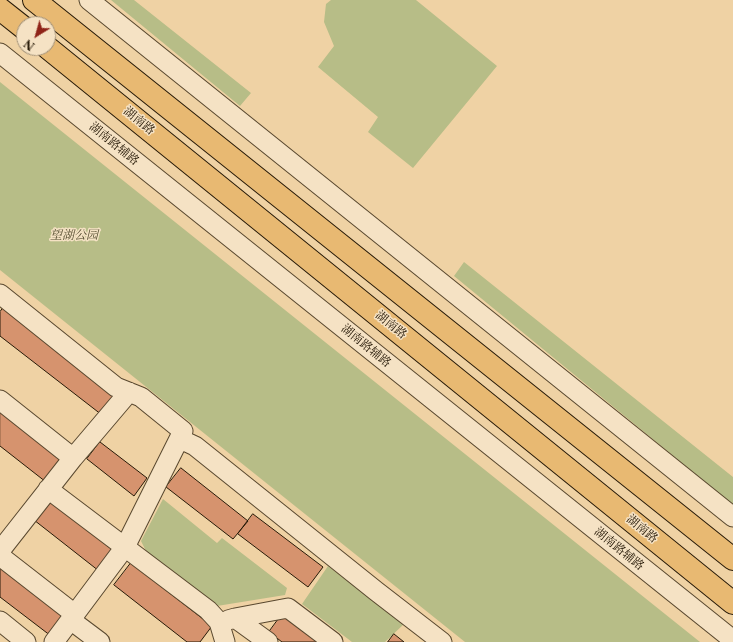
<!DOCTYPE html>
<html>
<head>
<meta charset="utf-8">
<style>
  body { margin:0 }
  #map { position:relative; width:733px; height:642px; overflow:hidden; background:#efd2a4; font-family:"Libre Caslon Text",serif }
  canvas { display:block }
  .north { position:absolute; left:16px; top:16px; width:40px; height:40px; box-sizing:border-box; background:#f5e2c4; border:1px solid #a39279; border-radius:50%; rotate:217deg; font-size:11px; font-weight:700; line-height:16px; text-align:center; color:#271a08 }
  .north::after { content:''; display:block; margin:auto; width:14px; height:18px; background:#8f2418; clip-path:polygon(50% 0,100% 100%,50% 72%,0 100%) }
</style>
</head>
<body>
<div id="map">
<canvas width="733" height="642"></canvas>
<div class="north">N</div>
</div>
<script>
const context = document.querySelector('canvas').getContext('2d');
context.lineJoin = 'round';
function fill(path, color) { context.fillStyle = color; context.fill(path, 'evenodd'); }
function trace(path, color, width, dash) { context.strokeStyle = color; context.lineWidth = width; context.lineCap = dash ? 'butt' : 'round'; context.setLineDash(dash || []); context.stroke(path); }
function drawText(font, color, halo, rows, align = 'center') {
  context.font = font + ' "Libre Caslon Text","Noto Serif SC",serif'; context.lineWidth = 3; context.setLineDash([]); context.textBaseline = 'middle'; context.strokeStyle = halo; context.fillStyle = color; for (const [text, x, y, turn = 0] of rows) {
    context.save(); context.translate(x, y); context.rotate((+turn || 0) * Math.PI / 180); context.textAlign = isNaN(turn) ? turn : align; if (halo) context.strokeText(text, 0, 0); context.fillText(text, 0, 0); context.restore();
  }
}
fill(new Path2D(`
  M 111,0 L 134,0 L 251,93 L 240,106 Z
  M 331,0 L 416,0 L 497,66 L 413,168 L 368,132 L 378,117 L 318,67 L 334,46 L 324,22 L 326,4 Z
  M 0,82 L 700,642 L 465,642 L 0,270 Z
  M 464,262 L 733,477 L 733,505 L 454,276 Z
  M 163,499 L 217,543 L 222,538 L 287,588 L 285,595 L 217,606 L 147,553 L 141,541 Z
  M 328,566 L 404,624 L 385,642 L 352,642 L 302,604 Z`), '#b7bd87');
const building = new Path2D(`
  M 3,308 L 117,397 L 102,415 L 0,336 L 0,312 Z
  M 0,410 L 63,460 L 46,482 L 0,446 Z
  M 100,442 L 147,478 L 134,496 L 87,459 Z
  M 181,468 L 248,521 L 233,539 L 166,487 Z
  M 50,500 L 114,551 L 99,571 L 34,520 Z
  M 253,514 L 323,567 L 308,587 L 238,534 Z
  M 131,563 L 212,626 L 200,642 L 187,642 L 114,585 Z
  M 2,567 L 66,616 L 51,636 L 0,597 L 0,569 Z
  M 283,613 L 323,642 L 282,642 L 269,632 Z
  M 394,634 L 404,642 L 388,642 Z`);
fill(building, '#d6936e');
trace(building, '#271a08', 1);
const minor = new Path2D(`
  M 89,0 L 733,517
  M 0,53 L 733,640
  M 0,294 L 116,387 L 141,397 L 183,431 L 125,547 L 54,642
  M 0,400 L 73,458 L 0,551
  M 180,439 L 195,446 L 376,591 L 442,642
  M 73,458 L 129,392
  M 48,489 L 208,610 L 219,622 L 225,642
  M 0,556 L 72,612 L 76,624 L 100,642
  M 235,618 L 288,608 L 333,642
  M 228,620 L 235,618 L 268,642
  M 0,621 L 26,642`);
const major = new Path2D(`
  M 34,0 L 733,559
  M 0,9 L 24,28
  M 48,48 L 733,603`);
trace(minor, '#59482f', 21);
trace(major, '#271a08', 24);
trace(minor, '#f5e2c4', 19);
trace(major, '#e8b972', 22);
drawText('12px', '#271a08', '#f5e2c4', [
  ["湖南路",139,121,39],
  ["湖南路辅路",114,144,39],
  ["湖南路",391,325,39],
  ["湖南路辅路",366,346,39],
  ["湖南路",642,529,39],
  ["湖南路辅路",619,549,39]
]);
drawText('italic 12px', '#524b2e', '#f5e2c4', [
  ["望湖公园",74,236]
]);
</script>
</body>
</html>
